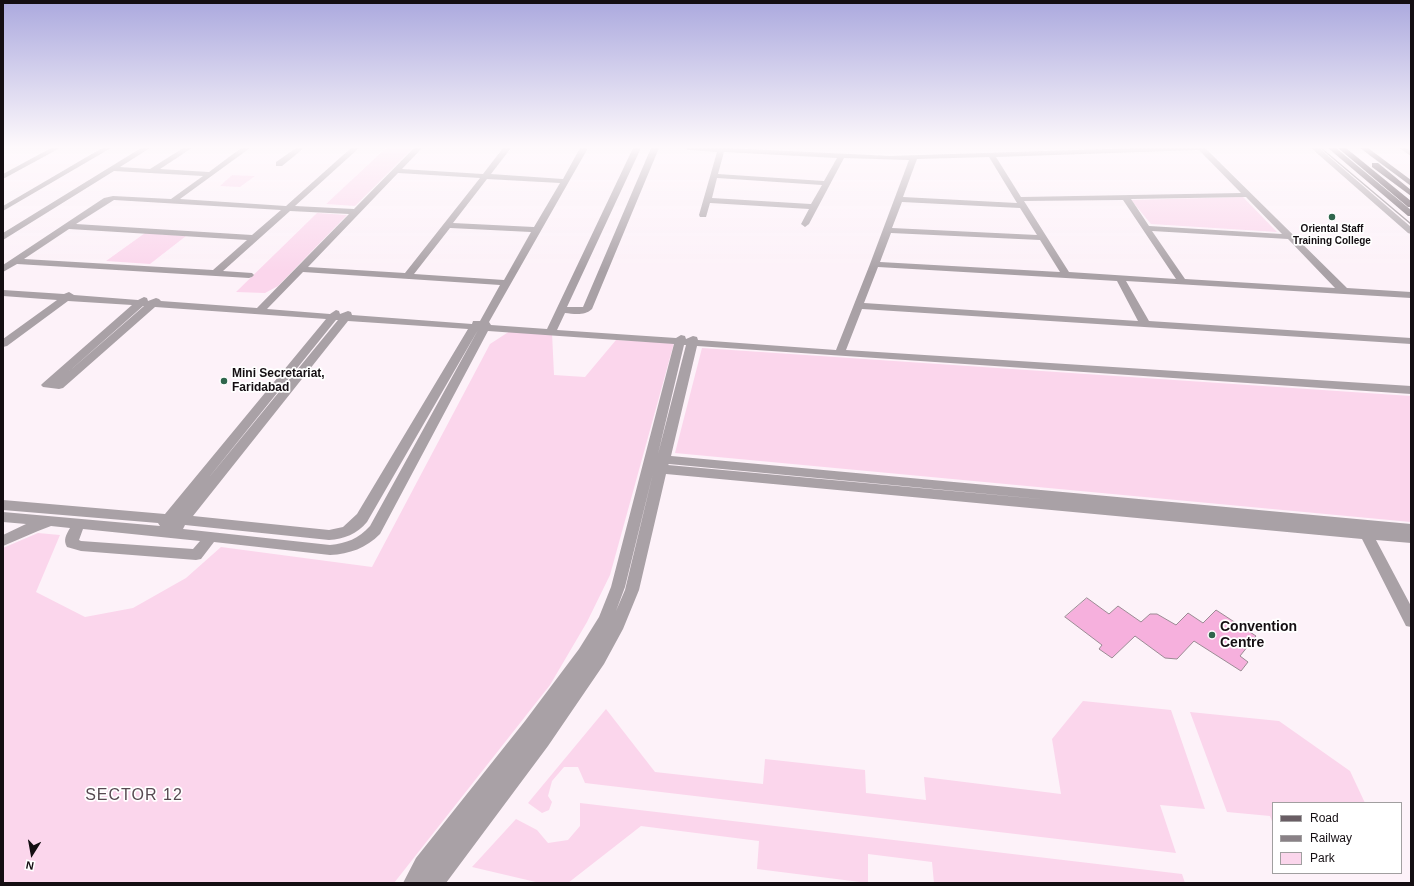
<!DOCTYPE html>
<html>
<head>
<meta charset="utf-8">
<style>
  body { margin:0 }
  #map { position:relative; width:1414px; height:886px; overflow:hidden; background:#fdf2f9; font-family:Helvetica,sans-serif }
  canvas { display:block }
  .frame { position:absolute; inset:0; border:4px solid #140e12; pointer-events:none }
  .legend { position:absolute; left:1272px; top:802px; width:130px; height:72px; box-sizing:border-box; background:#fff; border:1px solid #a19fa0; margin:0; padding:5px 7px; list-style:none; font-size:12px; color:#140e12 }
  .legend li { display:flex; align-items:center; gap:8px; height:20px }
  .legend b { width:20px; border:1px solid #a19fa0 }
  .north { position:absolute; left:12px; top:834px; width:40px; height:40px; -webkit-text-stroke:3px #fff; paint-order:stroke; rotate:191deg; font-size:11px; font-weight:700; line-height:16px; text-align:center; color:#140e12 }
  .north::after { content:''; display:block; margin:auto; width:14px; height:18px; background:#140e12; clip-path:polygon(50% 0,100% 100%,50% 72%,0 100%) }
</style>
</head>
<body>
<div id="map">
<canvas width="1414" height="886"></canvas>
<div class="frame"></div>
<ul class="legend">
<li><b style="height:5px;background:#695d64"></b>Road</li>
<li><b style="height:5px;background:#898186"></b>Railway</li>
<li><b style="height:11px;background:#fbd6ec"></b>Park</li>
</ul>
<div class="north">N</div>
</div>
<script>
const context = document.querySelector('canvas').getContext('2d');
context.lineJoin = 'round';
function fill(path, color) { context.fillStyle = color; context.fill(path, 'evenodd'); }
function trace(path, color, width, dash) { context.strokeStyle = color; context.lineWidth = width; context.lineCap = dash ? 'butt' : 'round'; context.setLineDash(dash || []); context.stroke(path); }
function drawText(font, color, halo, rows, align = 'center') {
  context.font = font + ' Helvetica,sans-serif'; context.lineWidth = 3.5; context.setLineDash([]); context.textBaseline = 'middle'; context.strokeStyle = halo; context.fillStyle = color; for (const [text, x, y, turn = 0] of rows) {
    context.save(); context.translate(x, y); context.rotate((+turn || 0) * Math.PI / 180); context.textAlign = isNaN(turn) ? turn : align; if (halo) context.strokeText(text, 0, 0); context.fillText(text, 0, 0); context.restore();
  }
}
fill(new Path2D(`
  M 386,148 L 413,148 L 355,206 L 326,204 Z
  M 232,175 L 255,176 L 240,187 L 220,186 Z
  M 1243,197 L 1277,232 L 1151,224 L 1131,200 Z
  M 317,213 L 347,215 L 278,286 L 265,293 L 236,292 Z
  M 145,233 L 186,236 L 150,264 L 106,261 Z
  M 510,331 L 552,333 L 554,375 L 585,377 L 616,340 L 674,343 L 610,575 L 587,622 L 550,685 L 394,883 L 3,883 L 3,548 L 38,533 L 60,535 L 36,592 L 85,617 L 133,608 L 186,578 L 221,547 L 372,567 L 490,344 Z
  M 702,348 L 1411,396 L 1411,522 L 675,453 Z
  M 1083,701 L 1171,710 L 1205,809 L 1160,805 L 1176,853 L 585,783 L 578,767 L 564,767 L 552,781 L 548,796 L 552,802 L 549,810 L 542,813 L 528,803 L 606,709 L 655,772 L 763,784 L 765,759 L 865,770 L 866,793 L 926,800 L 924,777 L 1061,794 L 1052,739 Z
  M 1190,712 L 1279,721 L 1350,771 L 1365,803 L 1273,803 L 1273,824 L 1270,816 L 1227,812 Z
  M 580,803 L 1182,874 L 1185,883 L 934,883 L 932,862 L 868,854 L 868,883 L 757,869 L 759,841 L 641,826 L 568,883 L 540,883 L 472,867 L 516,819 L 537,830 L 548,843 L 568,840 L 580,826 Z`), '#fbd6ec');
const building = new Path2D(`
  M 1087,598 L 1109,614 L 1118,606 L 1141,622 L 1150,614 L 1157,614 L 1176,625 L 1188,613 L 1203,623 L 1216,610 L 1256,636 L 1240,656 L 1248,662 L 1241,671 L 1194,641 L 1177,659 L 1165,658 L 1135,636 L 1112,658 L 1099,649 L 1102,645 L 1065,617 Z`);
fill(building, '#f6b0dd');
trace(building, '#9b8b94', 1);
fill(new Path2D(`
  M 51,148 L 60,148 L 3,179 L 3,174 Z
  M 102,148 L 111,148 L 3,211 L 3,206 Z
  M 141,148 L 150,148 L 120,167 L 150,169 L 183,148 L 192,148 L 160,169 L 209,172 L 241,148 L 250,148 L 180,199 L 286,206 L 351,148 L 359,148 L 295,206 L 354,209 L 414,148 L 422,148 L 402,169 L 483,174 L 503,148 L 511,148 L 491,174 L 563,179 L 580,148 L 588,148 L 489,322 L 491,325 L 547,329 L 633,148 L 641,148 L 567,307 L 583,307 L 651,148 L 659,148 L 592,309 C 585,316 574,314 565,313 L 557,330 L 676,338 L 681,335 L 685,336 L 686,339 L 693,336 L 697,337 L 698,340 L 836,350 L 870,264 L 909,160 L 844,158 L 809,224 L 805,227 L 801,224 L 809,209 L 710,203 L 706,217 L 700,217 L 699,215 L 717,152 L 688,150 L 684,148 L 730,148 L 890,156 L 1135,148 L 1205,148 L 1347,288 L 1411,292 L 1411,298 L 1126,281 L 1149,321 L 1411,338 L 1411,344 L 862,309 L 846,350 L 1411,386 L 1411,394 L 697,346 L 671,456 L 1411,524 L 1411,543 L 1376,540 L 1411,606 L 1411,627 L 1406,626 L 1362,539 L 666,474 L 639,590 L 623,629 L 604,664 L 548,746 L 446,883 L 424,883 L 427,877 L 424,883 L 403,883 L 416,858 L 525,721 L 579,649 L 599,617 L 611,587 L 674,344 L 488,331 L 380,534 C 366,548 350,554 330,555 L 214,542 L 201,559 L 196,560 L 81,551 L 67,547 C 63,540 66,535 70,528 L 51,526 L 38,531 L 3,546 L 3,535 L 26,524 L 3,522 L 3,512 L 160,526 L 158,523 L 3,510 L 3,500 L 165,514 L 326,319 L 155,307 L 63,388 L 59,389 L 43,387 L 41,385 L 43,383 L 132,305 L 68,301 L 7,346 L 3,347 L 3,339 L 57,300 L 3,296 L 3,290 L 64,294 L 69,292 L 74,295 L 138,300 L 144,297 L 147,298 L 148,301 L 156,298 L 159,299 L 161,301 L 257,308 L 349,214 L 290,211 L 223,271 L 252,273 L 254,275 L 252,277 L 249,278 L 17,264 L 3,272 L 3,265 L 104,198 L 113,196 L 171,199 L 203,176 L 114,171 L 3,240 L 3,233 ZM 1199,150 L 1241,193 L 1021,197 L 996,157 ZM 724,152 L 837,158 L 824,181 L 718,174 ZM 989,157 L 1017,203 L 903,197 L 917,159 ZM 398,173 L 480,178 L 405,273 L 308,267 ZM 717,178 L 822,185 L 811,204 L 712,198 ZM 487,179 L 560,183 L 534,227 L 453,223 ZM 1246,197 L 1282,234 L 1149,226 L 1131,199 ZM 114,200 L 281,210 L 252,235 L 76,224 ZM 1123,200 L 1176,279 L 1069,272 L 1024,201 ZM 902,202 L 1020,208 L 1037,235 L 892,228 ZM 450,228 L 531,232 L 504,280 L 414,274 ZM 69,229 L 247,240 L 213,270 L 24,259 ZM 1152,231 L 1288,239 L 1335,288 L 1185,279 ZM 891,233 L 1040,240 L 1060,272 L 880,262 ZM 878,267 L 1117,281 L 1138,321 L 864,303 ZM 303,272 L 500,285 L 480,321 L 473,321 L 472,324 L 352,315 L 351,312 L 348,311 L 340,314 L 339,311 L 336,310 L 330,314 L 267,309 ZM 143,306 L 144,306 L 66,374 ZM 336,320 L 338,320 L 206,481 ZM 348,321 L 468,329 L 357,514 L 343,527 L 329,530 L 193,516 ZM 478,330 L 370,526 C 358,539 347,543 330,545 L 183,529 L 185,525 L 329,540 C 344,539 357,534 367,522 ZM 684,345 L 686,345 L 658,454 ZM 669,464 L 1051,500 L 668,465 ZM 653,473 L 625,590 L 616,611 L 625,587 ZM 83,529 L 200,541 L 193,549 L 81,541 L 79,540 Z
  M 296,148 L 304,148 L 282,166 L 276,166 L 276,162 Z
  M 1311,148 L 1319,148 L 1411,227 L 1411,234 L 1408,233 Z
  M 1399,148 L 1407,148 L 1411,151 L 1411,156 Z`), '#a9a1a6');
fill(new Path2D(`
  M 1328,148 L 1336,148 L 1411,210 L 1411,216 L 1408,216 Z
  M 1360,148 L 1368,148 L 1411,180 L 1411,186 Z`), '#695d64');
fill(new Path2D(`
  M 1338,148 L 1346,148 L 1411,201 L 1411,207 L 1408,207 Z
  M 1372,163 L 1378,163 L 1411,190 L 1411,196 L 1372,167 Z`), '#53454d');
trace(new Path2D(`
  M 1321,148 L 1411,224`), '#898186', 1.5);
const sky = context.createLinearGradient(0, 0, 0, 272);
sky.addColorStop(0, '#aba9de');
sky.addColorStop(0.54, '#fef9fc');
sky.addColorStop(1, '#fef9fc00');
context.fillStyle = sky;
context.fillRect(0, 0, 1414, 272);
for (const [x, y, r, color] of [
  [1332,217,4,"#2f654c"],
  [224,381,4,"#2f654c"],
  [1212,635,4,"#2f654c"]
]) { const dot = new Path2D(); dot.arc(x, y, r, 0, 2 * Math.PI); context.fillStyle = color; context.fill(dot); trace(dot, '#fff', 1.5); }
drawText('bold 10px', '#140e12', '#fff', [
  ["Oriental Staff",1332,229],
  ["Training College",1332,241]
]);
drawText('bold 12px', '#140e12', '#fff', [
  ["Mini Secretariat,",232,374],
  ["Faridabad",232,388]
], 'left');
drawText('bold 14px', '#140e12', '#fff', [
  ["Convention",1220,627],
  ["Centre",1220,643]
], 'left');
context.letterSpacing = '1px';
drawText('16px', '#574951', '#fff', [
  ["SECTOR 12",134,796]
]);
context.letterSpacing = '0px';
</script>
</body>
</html>
